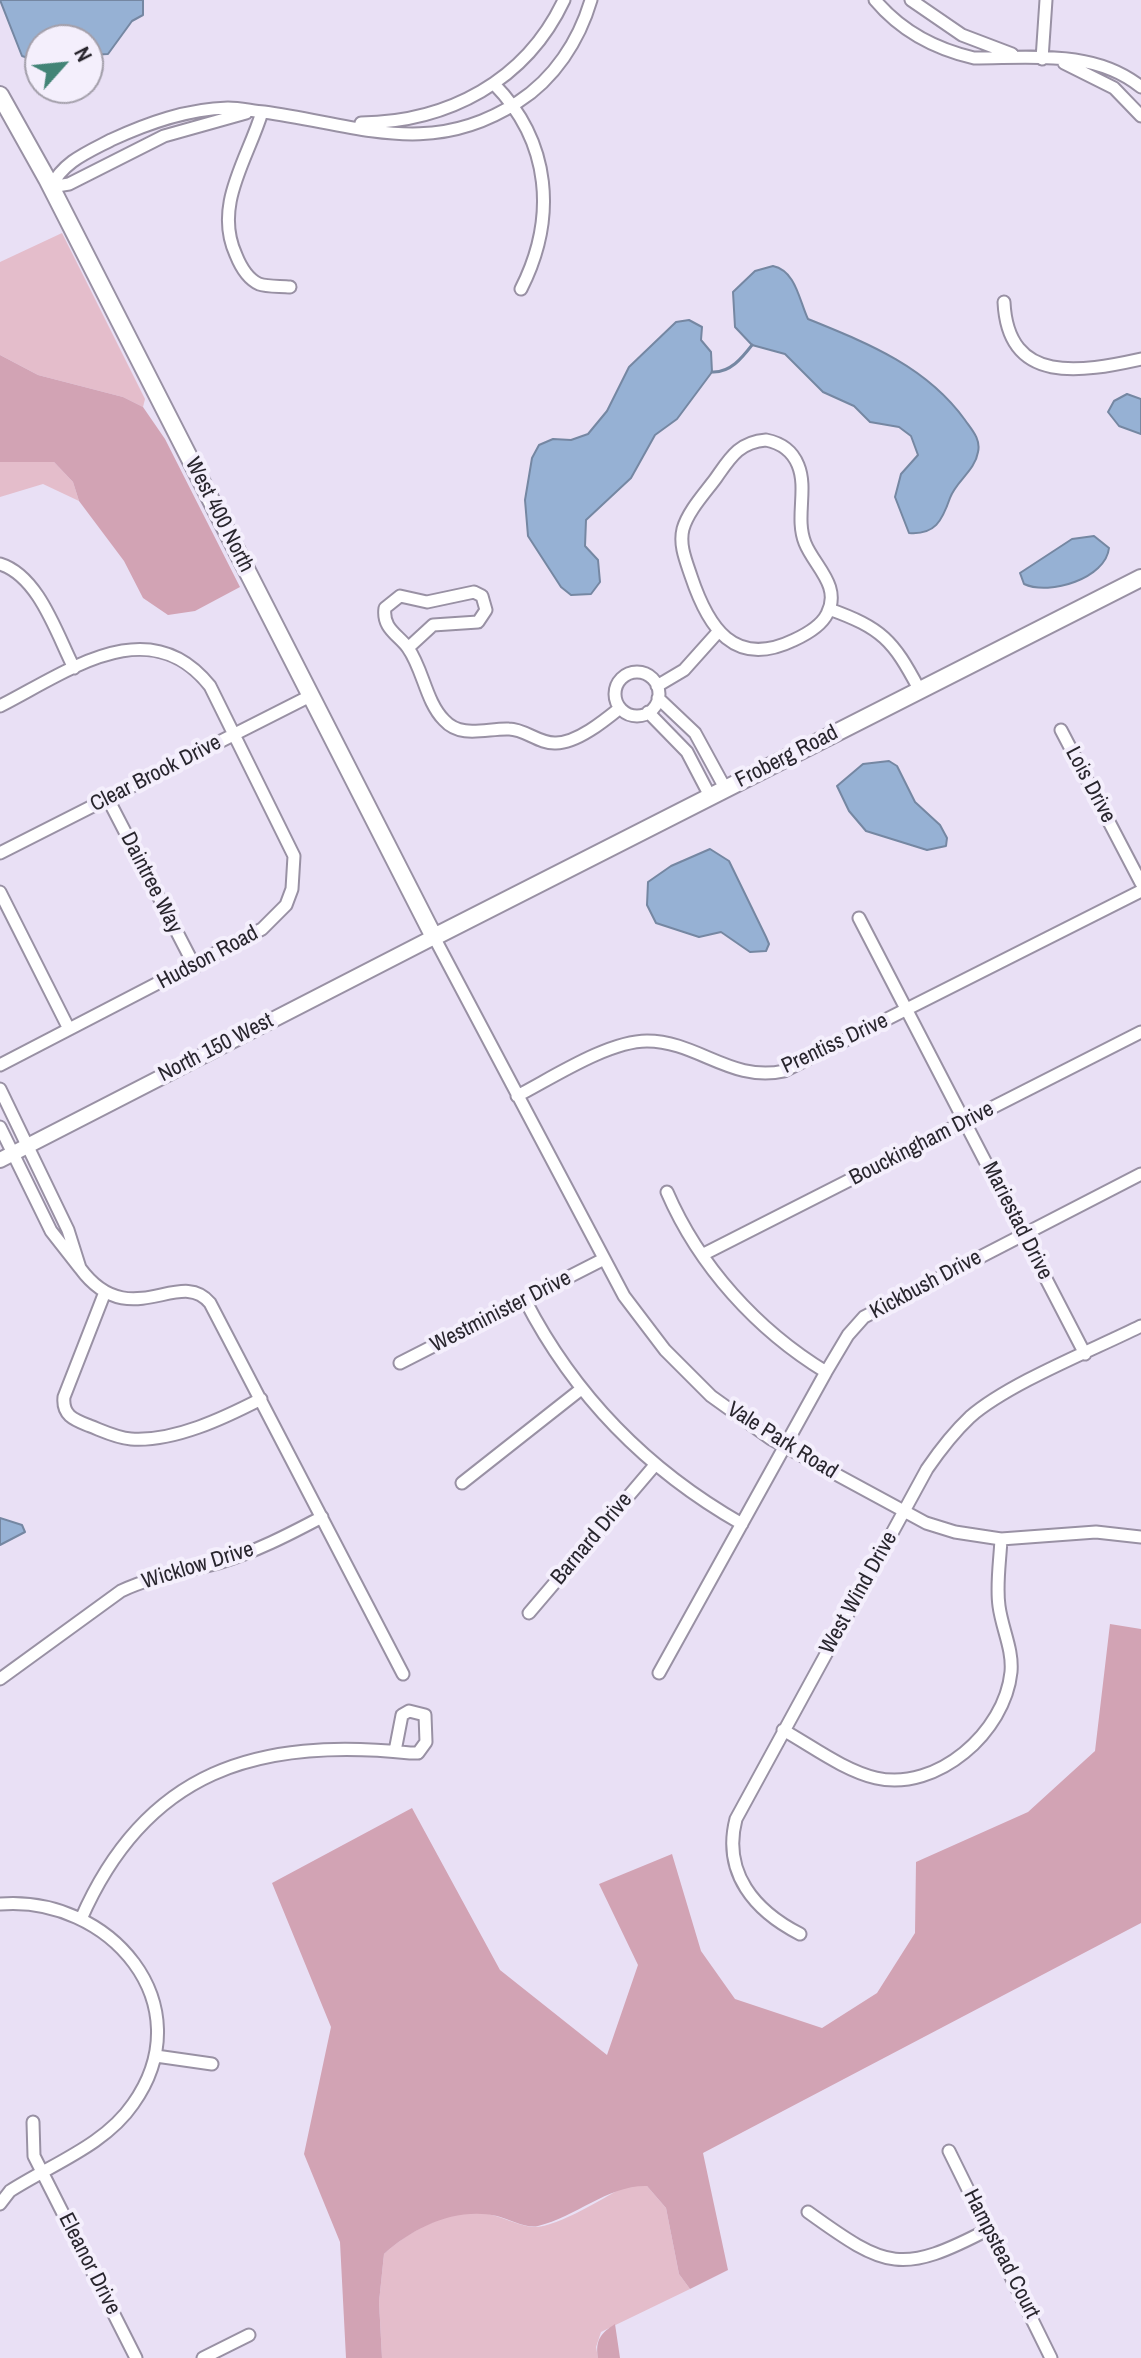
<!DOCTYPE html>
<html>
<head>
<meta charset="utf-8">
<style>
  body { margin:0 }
  #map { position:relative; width:1141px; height:2358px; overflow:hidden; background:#e9e0f5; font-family:"Archivo Narrow",sans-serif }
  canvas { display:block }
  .north { position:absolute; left:24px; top:24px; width:80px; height:80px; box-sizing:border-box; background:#f4effc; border:2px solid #a39faa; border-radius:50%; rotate:63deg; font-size:22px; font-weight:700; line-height:32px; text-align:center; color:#29262e }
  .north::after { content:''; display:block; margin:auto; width:28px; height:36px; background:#428476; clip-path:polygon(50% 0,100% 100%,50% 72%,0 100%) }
</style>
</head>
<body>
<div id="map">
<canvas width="1141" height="2358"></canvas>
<div class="north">N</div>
</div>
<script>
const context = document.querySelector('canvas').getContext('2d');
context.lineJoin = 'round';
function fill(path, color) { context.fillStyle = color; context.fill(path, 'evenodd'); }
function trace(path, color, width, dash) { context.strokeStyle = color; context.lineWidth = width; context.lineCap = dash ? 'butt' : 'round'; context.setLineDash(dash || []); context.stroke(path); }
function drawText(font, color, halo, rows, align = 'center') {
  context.font = font + ' "Archivo Narrow",sans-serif'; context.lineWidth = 8; context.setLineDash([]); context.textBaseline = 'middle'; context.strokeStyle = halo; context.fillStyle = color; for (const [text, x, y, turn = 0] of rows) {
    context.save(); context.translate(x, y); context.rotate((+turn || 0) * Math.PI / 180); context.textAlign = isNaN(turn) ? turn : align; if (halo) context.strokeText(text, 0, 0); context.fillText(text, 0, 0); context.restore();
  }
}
fill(new Path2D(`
  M 62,233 L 145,399 L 143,407 L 123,397 L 38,375 L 0,355 L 0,262 Z
  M 25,461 L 54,462 L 73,482 L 79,501 L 43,484 L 0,497 L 0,462 Z
  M 628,2185 L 647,2186 L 666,2208 L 679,2274 L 690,2289 L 601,2332 L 596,2347 L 598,2358 L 382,2358 L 379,2302 L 384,2254 C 409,2231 449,2209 484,2213 C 501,2216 517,2225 532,2227 C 556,2229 606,2196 628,2185 Z`), '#e4bdcb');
fill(new Path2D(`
  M 0,355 L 38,375 L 123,397 L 143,407 L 165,439 L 240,587 L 195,611 L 168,615 L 143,598 L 124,561 L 79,501 L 73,482 L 54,462 L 0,462 Z
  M 1110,1624 L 1141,1629 L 1141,1923 L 703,2153 L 728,2270 L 690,2289 L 679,2274 L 666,2208 L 647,2186 C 608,2185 576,2217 538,2226 C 527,2229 509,2219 497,2216 C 456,2207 414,2227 384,2254 L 379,2302 L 382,2358 L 346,2358 L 340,2242 L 304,2154 L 331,2027 L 272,1883 L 412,1808 L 500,1970 L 607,2055 L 638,1965 L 599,1884 L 672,1854 L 701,1951 L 735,1999 L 822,2028 L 877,1993 L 915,1933 L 916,1862 L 1028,1812 L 1095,1751 Z
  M 615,2324 L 620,2358 L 598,2358 C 595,2340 601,2333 615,2324 Z`), '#d2a3b4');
const water = new Path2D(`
  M 0,0 L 143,0 L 143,15 L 132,21 L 108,54 L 88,55 L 88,40 L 40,40 L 40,62 L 22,56 Z
  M 773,266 C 796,271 799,300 808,319 C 867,343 926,366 965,420 C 972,430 981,439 978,452 C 975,471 956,481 950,498 C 942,521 935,535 909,533 L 895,497 L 901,474 L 918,455 L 911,436 L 899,427 L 870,422 L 854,406 L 823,392 L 785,354 L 752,345 L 735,327 L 733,292 L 755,271 Z
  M 689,320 L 702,327 L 701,340 L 711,352 L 712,372 L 677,419 L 655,435 L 631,478 L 586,520 L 585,546 L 598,560 L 600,582 L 591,594 L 571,595 L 561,587 L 528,536 L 525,500 L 532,458 L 539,445 L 553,439 L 571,440 L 588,434 L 607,411 L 629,367 L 676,322 Z
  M 1127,394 L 1141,399 L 1141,434 L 1119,426 L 1108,412 L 1114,401 Z
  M 1094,536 L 1109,548 C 1106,578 1050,596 1024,584 L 1020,573 L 1072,539 Z
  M 889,761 L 897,766 L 915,802 L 940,825 L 947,838 L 946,846 L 927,850 L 866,831 L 849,811 L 837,786 L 863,764 Z
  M 710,849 L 729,861 L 766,937 L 769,944 L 766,951 L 750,952 L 721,932 L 699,937 L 656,923 L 647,905 L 648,882 L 671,866 Z
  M 0,1518 L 22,1525 L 25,1532 L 0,1545 Z`);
fill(water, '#96b1d4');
trace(water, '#7587a2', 2);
trace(new Path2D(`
  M 712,372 C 730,373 742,358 752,345`), '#7587a2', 3);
const minor = new Path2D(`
  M 875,0 C 901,31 935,49 974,58 C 1031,58 1094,49 1141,87
  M 911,0 L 962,35 L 1012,54
  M 1042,59 L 1046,0
  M 1064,63 L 1114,88 L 1141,116
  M 494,84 C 551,142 557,218 521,289
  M 262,112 C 248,159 213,205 236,255 C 240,265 248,279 259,284 C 267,287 281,286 290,287
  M 361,123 C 448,122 526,81 564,0
  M 51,187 C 63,162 86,153 111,140 C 148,123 187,109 228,108 C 240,108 252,111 264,112 C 359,125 430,159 518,102 C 554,79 579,41 591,0
  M 51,187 L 69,184 L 164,136 L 246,113
  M 1004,302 C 1008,386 1082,372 1141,359
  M 766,440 C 781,443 792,450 798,465 C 808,489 795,518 805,543 C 814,566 842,586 827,614 C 821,626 807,634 794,640 C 734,669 708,627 691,576 C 686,561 679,545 683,529 C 688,511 705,493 716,478 C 730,458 739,442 766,440 Z
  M 0,564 C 39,576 57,635 74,668
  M 829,609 C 882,628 893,640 919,689
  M 408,648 L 433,625 L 478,622 L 486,610 L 482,596 L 474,592 L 427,602 L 400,596 L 385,608 C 382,629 399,635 408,648 C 423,669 426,702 444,720 C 461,739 487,728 509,729 C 525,729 539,744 556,743 C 577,743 604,721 620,708
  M615 694a22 22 0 1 1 44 0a22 22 0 1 1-44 0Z
  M 657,686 L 684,670 L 718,632
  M 658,698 L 695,733 L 725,788
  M 0,706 C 67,672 149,609 210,686 L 294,856 L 292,889 L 286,905 L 262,929 L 0,1065
  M 648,712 L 687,752 L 710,796
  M 1061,730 L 1141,883
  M 108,799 L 195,967
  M 0,853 L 312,695
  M 0,892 L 69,1029
  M 859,918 L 1085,1354
  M 434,937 L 624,1296 L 665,1350 L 711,1396 L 771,1439 L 926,1523 L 955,1532 L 1001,1539 L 1096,1532 L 1141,1537
  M 0,1089 L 68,1230 L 80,1268 L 51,1231 L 0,1127
  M 517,1096 C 552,1078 608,1041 647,1041 C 697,1041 732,1083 784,1071 L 1141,891
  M 667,1192 C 699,1266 757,1330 826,1372
  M 702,1255 L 1141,1032
  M 80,1268 C 129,1335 180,1266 210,1303 L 403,1674
  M 105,1292 L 64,1397 C 62,1416 75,1420 90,1426 C 103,1431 117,1438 131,1439 C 174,1442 224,1418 261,1399
  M 525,1300 C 575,1397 647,1470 742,1524
  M 400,1363 L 602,1260
  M 462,1483 L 580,1390
  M 529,1613 L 655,1465
  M 659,1673 L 826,1372 L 848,1335 L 864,1317 L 1141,1174
  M 0,1679 L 121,1591 C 152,1576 185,1572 218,1563 C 255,1552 288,1535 322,1517
  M 783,1730 C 812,1746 843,1770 876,1778 C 937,1792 1005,1732 1011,1672 C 1013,1649 1002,1629 999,1606 C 996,1585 1000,1561 1001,1539
  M 0,1904 C 109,1895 204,2004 133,2104 C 105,2145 52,2164 10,2191 L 0,2204
  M 81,1919 C 146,1770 258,1737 410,1753 L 418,1753 L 426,1742 L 425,1715 L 409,1711 L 402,1715 L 395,1751
  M 800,1934 C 755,1911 722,1873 736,1819 L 927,1469 C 940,1450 953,1433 970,1417 C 1009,1383 1093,1350 1141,1326
  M 156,2056 L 212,2064
  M 33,2122 L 34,2156 L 136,2358
  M 949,2151 L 1051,2358
  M 808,2212 C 887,2269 901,2275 989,2229
  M 203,2358 L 249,2335`);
const tertiary = new Path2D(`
  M 0,1160 L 434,937`);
const secondary = new Path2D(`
  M 0,95 L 47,179 L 434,937 L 1141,578`);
trace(minor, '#9991a4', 15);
trace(tertiary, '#9991a4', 18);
trace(secondary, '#9991a4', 20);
trace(minor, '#fff', 11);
trace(tertiary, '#fff', 14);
trace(secondary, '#fff', 16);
drawText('22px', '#29262e', '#f4effc', [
  ["West 400 North",219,515,63],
  ["Froberg Road",787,757,-27],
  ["Clear Brook Drive",156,774,-27],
  ["Lois Drive",1090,785,62],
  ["Daintree Way",151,883,63],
  ["Hudson Road",208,958,-28],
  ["Prentiss Drive",835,1044,-25],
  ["North 150 West",216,1048,-27],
  ["Bouckingham Drive",922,1144,-27],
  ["Mariestad Drive",1017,1221,63],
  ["Kickbush Drive",926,1285,-28],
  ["Westminister Drive",501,1312,-27],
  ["Vale Park Road",782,1441,32],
  ["Barnard Drive",592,1539,-50],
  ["Wicklow Drive",198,1566,-17],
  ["West Wind Drive",859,1593,-61],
  ["Hampstead Court",1001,2254,63],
  ["Eleanor Drive",89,2264,63]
]);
</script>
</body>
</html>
